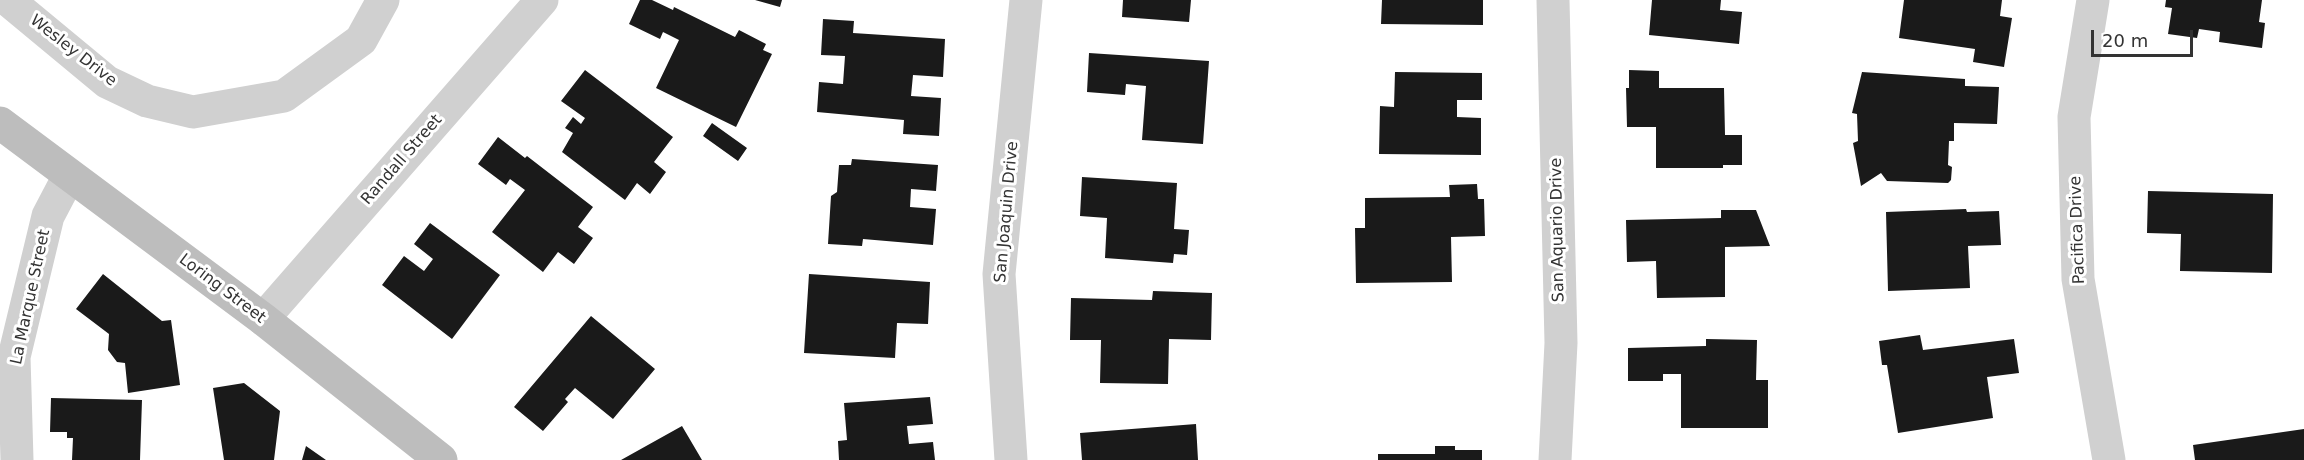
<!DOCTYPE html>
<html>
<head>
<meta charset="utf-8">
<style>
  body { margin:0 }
  #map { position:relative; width:2304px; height:460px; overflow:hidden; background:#fff; font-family:"DejaVu Sans",sans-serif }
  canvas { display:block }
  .scale { position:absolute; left:2091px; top:30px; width:102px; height:27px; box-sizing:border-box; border:3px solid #333; border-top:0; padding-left:8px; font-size:18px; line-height:21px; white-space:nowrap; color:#333; -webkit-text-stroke:4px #fff; paint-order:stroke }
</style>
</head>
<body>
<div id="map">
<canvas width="2304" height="460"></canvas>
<div class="scale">20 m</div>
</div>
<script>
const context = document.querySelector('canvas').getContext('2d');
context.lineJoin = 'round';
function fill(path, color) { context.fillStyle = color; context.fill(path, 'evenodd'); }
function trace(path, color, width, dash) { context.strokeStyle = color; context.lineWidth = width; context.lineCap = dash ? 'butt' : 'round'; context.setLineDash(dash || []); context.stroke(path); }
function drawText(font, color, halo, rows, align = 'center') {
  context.font = font + ' "DejaVu Sans",sans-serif'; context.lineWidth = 6; context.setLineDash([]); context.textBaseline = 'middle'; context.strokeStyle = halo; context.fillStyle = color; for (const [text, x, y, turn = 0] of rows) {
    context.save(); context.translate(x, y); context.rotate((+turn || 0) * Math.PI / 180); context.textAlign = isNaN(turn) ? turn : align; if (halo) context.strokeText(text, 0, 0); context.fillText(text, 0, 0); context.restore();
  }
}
fill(new Path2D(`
  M 640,0 L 652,0 L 673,10 L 674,7 L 735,37 L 739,30 L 766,44 L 763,50 L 772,54 L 736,127 L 656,88 L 679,40 L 663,32 L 660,39 L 629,24 Z
  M 755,0 L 782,0 L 780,7 Z
  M 1123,0 L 1191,0 L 1189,22 L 1122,17 Z
  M 1382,0 L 1483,0 L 1483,25 L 1381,24 Z
  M 1652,0 L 1721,0 L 1720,10 L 1742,12 L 1739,44 L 1649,35 Z
  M 1904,0 L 2002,0 L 2000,16 L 2012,18 L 2004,67 L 1973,62 L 1975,49 L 1899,38 Z
  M 2166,0 L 2262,0 L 2259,22 L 2265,23 L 2262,48 L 2219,42 L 2220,32 L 2199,29 L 2197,38 L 2168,34 L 2172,8 L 2165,7 Z
  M 823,19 L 854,21 L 853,33 L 945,39 L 943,77 L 913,75 L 911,96 L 941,98 L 939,136 L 903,134 L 904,120 L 817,112 L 819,82 L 843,84 L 845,56 L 821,55 Z
  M 1089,53 L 1209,61 L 1203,144 L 1142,140 L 1146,86 L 1126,84 L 1125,95 L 1087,92 Z
  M 585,70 L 673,137 L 654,162 L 666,172 L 650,194 L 637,183 L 625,200 L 562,152 L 573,133 L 565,128 L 573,117 L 581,124 L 585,118 L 561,101 Z
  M 1629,70 L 1659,71 L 1659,88 L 1724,88 L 1725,135 L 1742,135 L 1742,165 L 1723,165 L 1723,168 L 1656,168 L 1656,127 L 1627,127 L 1626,88 L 1629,88 Z
  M 1395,72 L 1482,73 L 1482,100 L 1457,100 L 1457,117 L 1481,118 L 1481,155 L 1379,154 L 1380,106 L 1394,107 Z
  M 1862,72 L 1965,79 L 1965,86 L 1999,87 L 1997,124 L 1954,123 L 1954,141 L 1949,141 L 1948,165 L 1952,167 L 1951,180 L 1948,183 L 1887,181 L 1881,173 L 1861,186 L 1853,143 L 1858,141 L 1857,114 L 1852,113 Z
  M 712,123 L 747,148 L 738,161 L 703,136 Z
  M 498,137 L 525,158 L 527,156 L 593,207 L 578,227 L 593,238 L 574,264 L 558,252 L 543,272 L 492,232 L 525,190 L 510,179 L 506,185 L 478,164 Z
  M 852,159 L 938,165 L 936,191 L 911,189 L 910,207 L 936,209 L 933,245 L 863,239 L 862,246 L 828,244 L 831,196 L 837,192 L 839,165 L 851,165 Z
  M 1082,177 L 1177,183 L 1174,229 L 1189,230 L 1187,255 L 1174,254 L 1173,263 L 1105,258 L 1107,218 L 1080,216 Z
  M 1477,184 L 1478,199 L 1484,199 L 1485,236 L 1451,237 L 1452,282 L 1356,283 L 1355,228 L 1365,228 L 1365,198 L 1450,197 L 1449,185 Z
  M 2148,191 L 2273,194 L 2272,273 L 2180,271 L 2181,234 L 2147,233 Z
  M 1966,209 L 1967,212 L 1999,211 L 2001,245 L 1968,246 L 1970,288 L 1888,291 L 1886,212 Z
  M 1721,210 L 1756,210 L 1770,246 L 1725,247 L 1725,297 L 1657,298 L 1656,261 L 1627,262 L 1626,220 L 1721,218 Z
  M 430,223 L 500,275 L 452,339 L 382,285 L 404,256 L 424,271 L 433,259 L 414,244 Z
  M 103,274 L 162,321 L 171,320 L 180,385 L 128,393 L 125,363 L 117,362 L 108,350 L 109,334 L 76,309 Z
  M 809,274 L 930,282 L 928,324 L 897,323 L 895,358 L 804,353 Z
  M 1153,291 L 1212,293 L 1211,340 L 1169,339 L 1168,384 L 1100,383 L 1101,340 L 1070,340 L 1071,298 L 1152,300 Z
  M 591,316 L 655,369 L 613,419 L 575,388 L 565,399 L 568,402 L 543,431 L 514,407 Z
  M 1920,335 L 1923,350 L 2014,339 L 2019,373 L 1987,377 L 1993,418 L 1898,433 L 1887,365 L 1882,365 L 1879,341 Z
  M 1706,339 L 1757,340 L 1756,380 L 1768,380 L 1768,428 L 1681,428 L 1681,374 L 1663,374 L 1663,381 L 1628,381 L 1628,348 L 1706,346 Z
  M 244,383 L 280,411 L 274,460 L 224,460 L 213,388 Z
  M 930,397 L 933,424 L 907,426 L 909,444 L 933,442 L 935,460 L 839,460 L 838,441 L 847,440 L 844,403 Z
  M 51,398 L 142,400 L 140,460 L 72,460 L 73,438 L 67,438 L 67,432 L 50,432 Z
  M 1196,424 L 1198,460 L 1082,460 L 1080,433 Z
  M 682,426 L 702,460 L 621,460 Z
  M 2304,429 L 2304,460 L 2195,460 L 2193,445 Z
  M 306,446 L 326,460 L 302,460 Z
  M 1435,446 L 1455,446 L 1455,450 L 1482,450 L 1482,460 L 1378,460 L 1378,454 L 1435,454 Z`), '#1a1a1a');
trace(new Path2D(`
  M 8,0 L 107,82 L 147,101 L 193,112 L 284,96 L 361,40 L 383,0
  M 1553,0 L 1561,343 L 1555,460
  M 2093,0 L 2074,117 L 2078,279 L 2109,460
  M 263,319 L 542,0
  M 17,460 L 14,357 L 48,216 L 69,176
  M 1011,460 L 999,274 L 1026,0`), '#d0d0d0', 33);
trace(new Path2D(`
  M 0,123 L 263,319 L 441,460`), '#bdbdbd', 33);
drawText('16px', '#333', '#fff', [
  ["Wesley Drive",73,51,38],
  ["Randall Street",402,160,-49],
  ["San Joaquin Drive",1007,212,-85],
  ["San Aquario Drive",1558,230,-91],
  ["Pacifica Drive",2078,230,-92],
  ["Loring Street",222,289,37],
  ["La Marque Street",31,297,-78]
]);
</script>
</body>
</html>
